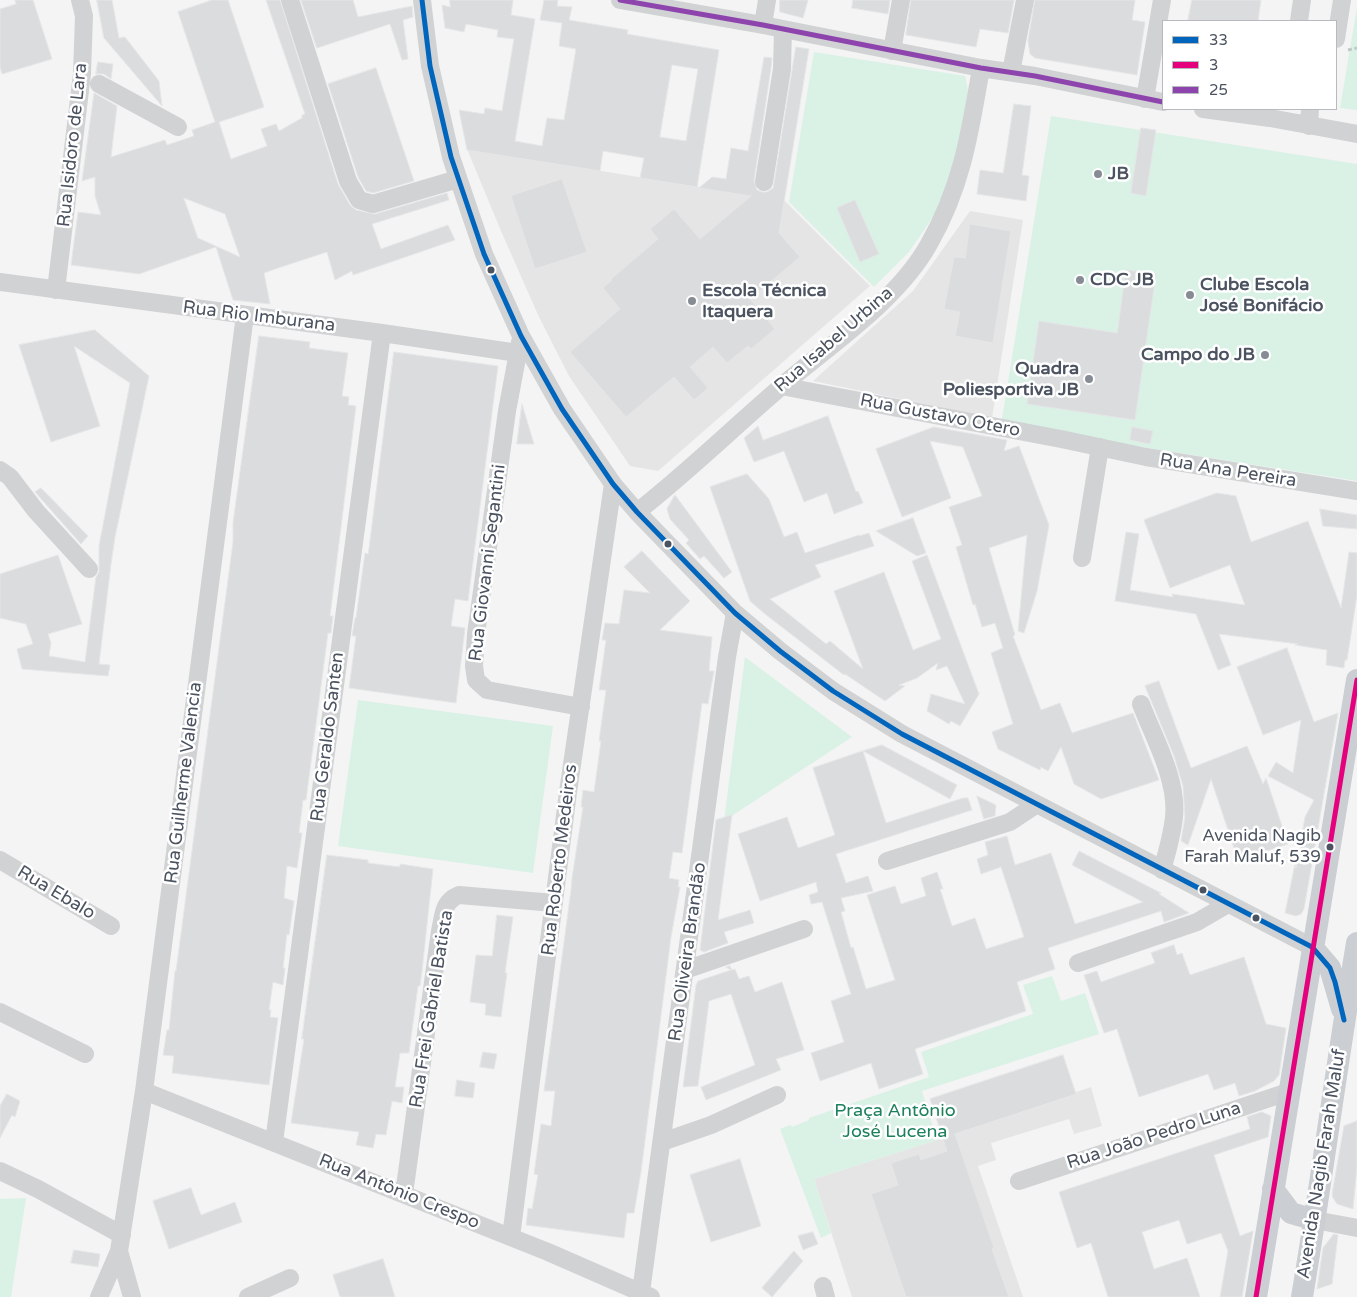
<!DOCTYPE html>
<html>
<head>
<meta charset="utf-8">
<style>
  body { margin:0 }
  #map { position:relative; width:1357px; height:1297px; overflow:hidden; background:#f4f4f4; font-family:"Varela Round",sans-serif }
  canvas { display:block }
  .legend { position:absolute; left:1162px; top:20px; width:175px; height:90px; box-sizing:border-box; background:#fff; border:1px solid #b7babf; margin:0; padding:6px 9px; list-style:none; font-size:15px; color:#4b5360 }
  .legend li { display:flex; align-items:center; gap:10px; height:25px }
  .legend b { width:25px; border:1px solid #b7babf }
</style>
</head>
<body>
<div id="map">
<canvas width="1357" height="1297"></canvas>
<ul class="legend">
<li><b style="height:6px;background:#0065bd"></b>33</li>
<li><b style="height:6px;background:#e5007d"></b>3</li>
<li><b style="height:6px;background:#8e44ad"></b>25</li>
</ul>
</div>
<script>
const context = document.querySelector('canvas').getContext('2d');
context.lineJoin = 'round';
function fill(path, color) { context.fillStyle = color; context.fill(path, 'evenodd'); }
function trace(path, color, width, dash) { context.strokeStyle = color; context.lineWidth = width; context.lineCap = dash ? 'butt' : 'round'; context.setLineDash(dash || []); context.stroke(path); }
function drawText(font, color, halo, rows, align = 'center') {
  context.font = font + ' "Varela Round",sans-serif'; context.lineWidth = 5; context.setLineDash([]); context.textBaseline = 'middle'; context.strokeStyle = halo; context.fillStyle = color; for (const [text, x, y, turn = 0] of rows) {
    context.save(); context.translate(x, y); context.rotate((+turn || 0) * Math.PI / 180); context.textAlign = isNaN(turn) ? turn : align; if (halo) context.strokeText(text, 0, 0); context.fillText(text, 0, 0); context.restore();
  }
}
fill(new Path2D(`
  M 467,149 L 785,201 L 870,286 L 658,471 L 630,466 L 569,376 L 539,317 L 501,231 Z
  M 970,211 L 1023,220 L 992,418 L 813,381 L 913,291 Z
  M 1091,1087 L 1102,1126 L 1074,1134 L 1069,1119 L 991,1143 L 996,1160 L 978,1166 L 1023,1297 L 852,1297 L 814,1179 L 943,1138 Z`), '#e6e5e6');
fill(new Path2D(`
  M 1357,7 L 1357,110 L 1340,108 Z
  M 814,52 L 965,76 L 968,90 L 963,126 L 953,171 L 935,214 L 909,252 L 874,287 L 789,202 Z
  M 1051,116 L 1357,164 L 1357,481 L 1001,425 Z
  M 745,657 L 852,737 L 724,821 Z
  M 358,700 L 553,726 L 533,873 L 338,846 Z
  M 1052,976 L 1061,1001 L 1085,993 L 1099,1034 L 922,1091 L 937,1140 L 814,1179 L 831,1233 L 821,1238 L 780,1129 L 790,1125 L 792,1127 L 809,1120 L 809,1118 L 929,1077 L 921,1052 L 1033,1014 L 1023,985 Z
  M 26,1198 L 11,1297 L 0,1297 L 0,1199 Z`), '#daf1e6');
const building = new Path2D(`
  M 15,0 L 33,0 L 52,59 L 2,74 L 0,67 L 0,9 L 16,4 Z
  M 97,0 L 112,0 L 119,38 L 125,37 L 159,81 L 162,106 L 104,38 Z
  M 212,0 L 228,0 L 264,107 L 219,122 L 231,159 L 267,146 L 261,129 L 276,124 L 279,131 L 302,118 L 302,115 L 305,114 L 266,0 L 280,0 L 338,184 L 350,205 L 356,210 L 375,214 L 447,193 L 449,200 L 372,224 L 381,249 L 448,225 L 455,240 L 353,275 L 352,271 L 335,280 L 327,252 L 281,267 L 264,273 L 270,304 L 233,300 L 216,247 L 139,274 L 71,265 L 78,212 L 101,215 L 95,196 L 95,177 L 82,181 L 94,93 L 117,106 L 111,157 L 165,140 L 167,145 L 194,136 L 192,130 L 215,122 L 178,12 ZM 184,198 L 225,214 L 240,257 L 198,238 Z
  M 301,0 L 353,0 L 358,17 L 412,6 L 413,17 L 403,20 L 408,59 L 402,60 L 390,24 L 317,48 Z
  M 450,0 L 513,0 L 511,15 L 535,19 L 515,141 L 542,146 L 547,118 L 564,120 L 576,49 L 559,46 L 562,23 L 540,20 L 544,0 L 558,0 L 557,6 L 572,7 L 569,20 L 628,30 L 627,34 L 719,50 L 697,187 L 640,178 L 644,158 L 603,151 L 600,171 L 467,150 L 459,110 L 484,114 L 485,108 L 502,111 L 514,39 L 497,37 L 498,30 L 466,24 L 464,32 L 445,28 L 442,5 L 450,7 ZM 672,65 L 698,69 L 686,141 L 660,137 Z
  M 780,0 L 808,0 L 803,18 L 780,12 Z
  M 853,0 L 890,0 L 888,14 L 852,8 Z
  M 911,0 L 1014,0 L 1008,33 L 980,29 L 976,47 L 906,35 Z
  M 1035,0 L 1135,0 L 1132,20 L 1145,22 L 1137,75 L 1035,58 L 1030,54 L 1028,41 Z
  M 1192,0 L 1261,0 L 1258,21 L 1188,21 Z
  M 796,47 L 809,49 L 779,233 L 800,257 L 750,299 L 775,329 L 751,349 L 748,346 L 727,363 L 713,347 L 690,367 L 708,388 L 694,400 L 674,377 L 626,417 L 570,352 L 620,309 L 603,288 L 612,280 L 611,279 L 658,239 L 650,229 L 674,209 L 700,239 L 751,196 L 699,188 L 712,177 L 726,179 L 731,148 L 748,151 L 764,57 L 772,58 L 771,68 L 754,181 L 757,190 L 762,192 L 767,192 L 773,188 Z
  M 98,62 L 113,64 L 111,79 L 104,74 L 96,74 Z
  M 376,68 L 414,181 L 373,193 L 366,191 L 358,177 L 328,84 Z
  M 1014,104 L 1031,106 L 1022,175 L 1029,176 L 1026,201 L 977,194 L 980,170 L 1003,173 Z
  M 1141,128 L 1156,130 L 1146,196 L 1131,193 Z
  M 562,179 L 587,252 L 535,269 L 511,196 Z
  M 855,200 L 879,254 L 860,262 L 837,208 Z
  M 970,224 L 1011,231 L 993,343 L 955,336 L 960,312 L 944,309 L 954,257 L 965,258 Z
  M 1126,270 L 1156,274 L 1135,420 L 1027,404 L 1039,321 L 1117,333 Z
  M 95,330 L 149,376 L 115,537 L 111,564 L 99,664 L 110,665 L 108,676 L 22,669 L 17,649 L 33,644 L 26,624 L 0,618 L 0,574 L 58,555 L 82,624 L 48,634 L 51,643 L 49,656 L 85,662 L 96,577 L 99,572 L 99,546 L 130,383 L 74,346 L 100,426 L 51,442 L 19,345 Z
  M 259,336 L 310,342 L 309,348 L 348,353 L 342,396 L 349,397 L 348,405 L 356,406 L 330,616 L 333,616 L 331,633 L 328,633 L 306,800 L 303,800 L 299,833 L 302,833 L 297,868 L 287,866 L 284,898 L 294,901 L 289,935 L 287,934 L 283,968 L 285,968 L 283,985 L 273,982 L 269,1010 L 271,1010 L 270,1017 L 278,1018 L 269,1085 L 172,1073 L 174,1056 L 163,1055 L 167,1030 L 169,1030 L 175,971 L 176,971 L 233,542 L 233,523 Z
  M 394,352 L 498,366 L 468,601 L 455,599 L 451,626 L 465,628 L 456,703 L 349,688 L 356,636 L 352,636 L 355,618 L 356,618 L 365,553 L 368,554 Z
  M 522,404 L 534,444 L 517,444 Z
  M 828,416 L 856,492 L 858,491 L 863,503 L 834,514 L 827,493 L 804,502 L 784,451 L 754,462 L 744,438 L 758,426 L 763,440 Z
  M 934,427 L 1007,440 L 1004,451 L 1019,446 L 1049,525 L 1037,591 L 1024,633 L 1018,631 L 1027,535 L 989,548 L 1015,635 L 1013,636 L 1041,710 L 1060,703 L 1072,733 L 1133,713 L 1159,780 L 1101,799 L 1074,784 L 1061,747 L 1048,771 L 1041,767 L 1040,770 L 998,749 L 992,732 L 1013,724 L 991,653 L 1003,648 L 995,623 L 982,627 L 975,604 L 973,605 L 956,547 L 962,545 L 949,507 L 982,496 L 963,447 L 930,441 L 951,498 L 902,517 L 876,449 Z
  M 1132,427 L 1153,431 L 1150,444 L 1130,440 Z
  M 747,474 L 769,499 L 784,537 L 797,532 L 805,553 L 859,535 L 859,536 L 869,533 L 874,546 L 815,565 L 821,577 L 770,599 L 826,644 L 830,641 L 863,669 L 834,591 L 884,572 L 913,650 L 941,639 L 912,561 L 927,555 L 979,694 L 960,726 L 951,721 L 949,724 L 927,711 L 931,694 L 965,704 L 947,666 L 936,670 L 938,663 L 917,678 L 899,685 L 905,686 L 885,701 L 845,674 L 844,675 L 765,614 L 750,601 L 710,487 Z
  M 41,488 L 88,536 L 81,544 L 35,492 Z
  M 1217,493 L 1236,496 L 1251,542 L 1308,521 L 1341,608 L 1349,552 L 1357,553 L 1357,595 L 1347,660 L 1345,660 L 1344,668 L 1326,665 L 1327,650 L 1295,645 L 1298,644 L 1219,634 L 1231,665 L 1218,670 L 1196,614 L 1115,601 L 1126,532 L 1139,534 L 1130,590 L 1173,597 L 1172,594 L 1245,605 L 1230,565 L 1170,588 L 1144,520 Z
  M 675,495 L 732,572 L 724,578 L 704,556 L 700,559 L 686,543 L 689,540 L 670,519 L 667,509 Z
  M 1320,509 L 1357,515 L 1357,529 L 1323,526 Z
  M 913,518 L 926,553 L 917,556 L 876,531 Z
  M 642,551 L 690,601 L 660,630 L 712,637 L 709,671 L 714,671 L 708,704 L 702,703 L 682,853 L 673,852 L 669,878 L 679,880 L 678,887 L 680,887 L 671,937 L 641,1172 L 634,1213 L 627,1213 L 624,1238 L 526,1225 L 528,1208 L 532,1209 L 538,1175 L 534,1174 L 541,1124 L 551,1126 L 555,1091 L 544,1091 L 571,890 L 572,878 L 583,807 L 581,807 L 583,790 L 594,792 L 601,741 L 599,741 L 606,690 L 599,690 L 606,640 L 602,640 L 605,623 L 619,624 L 624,590 L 650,593 L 624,567 Z
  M 1287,648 L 1314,722 L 1338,713 L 1304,909 L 1301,914 L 1296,916 L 1285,913 L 1295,864 L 1296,868 L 1305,817 L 1314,800 L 1268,776 L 1276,762 L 1293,773 L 1301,720 L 1263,735 L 1237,667 Z
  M 1159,681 L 1191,768 L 1247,746 L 1263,784 L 1266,778 L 1288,844 L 1238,860 L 1211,779 L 1188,845 L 1181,841 L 1185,817 L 1183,786 L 1174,756 L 1145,686 Z
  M 882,745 L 957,785 L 950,799 L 863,751 Z
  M 863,751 L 886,823 L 963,798 L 968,798 L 972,810 L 836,854 L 846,883 L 868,876 L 873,891 L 841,898 L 845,911 L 841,912 L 851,948 L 853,947 L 866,989 L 895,980 L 867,895 L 895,886 L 901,904 L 926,896 L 921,878 L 937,872 L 943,889 L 940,889 L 952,926 L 975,918 L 986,949 L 1024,937 L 1001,867 L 981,874 L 977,859 L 988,855 L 985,842 L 1007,836 L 1015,865 L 1051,853 L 1075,924 L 1143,902 L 1072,865 L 1079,851 L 1161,893 L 1159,894 L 1189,913 L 1164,922 L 1161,911 L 1048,948 L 1055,969 L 1017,982 L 1026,1011 L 915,1049 L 923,1074 L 879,1089 L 871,1063 L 820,1081 L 811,1053 L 844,1042 L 831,1001 L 851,994 L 823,905 L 822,902 L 811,904 L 809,895 L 818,892 L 816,882 L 760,901 L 738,834 L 787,817 L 798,848 L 835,835 L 813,768 Z
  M 977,796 L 996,805 L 995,816 L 984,819 Z
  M 732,815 L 718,920 L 750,910 L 754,923 L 724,932 L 728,943 L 704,952 L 700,950 L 716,820 Z
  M 327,855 L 368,860 L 368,863 L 400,867 L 400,864 L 433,869 L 422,971 L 420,986 L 418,986 L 409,1053 L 400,1053 L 395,1087 L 404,1087 L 402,1103 L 392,1101 L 386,1135 L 376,1134 L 373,1148 L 356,1145 L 359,1132 L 291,1123 L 304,1039 L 302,1039 Z
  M 497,915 L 513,917 L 505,973 L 507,973 L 501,1017 L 485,1015 L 486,1004 L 470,1002 L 476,955 L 492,956 Z
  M 1174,945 L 1177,955 L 1182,953 L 1190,975 L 1244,957 L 1266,1024 L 1286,1028 L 1279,1075 L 1274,1081 L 1255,1091 L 1239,1096 L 1235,1083 L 1214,1090 L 1208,1074 L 1139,1097 L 1117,1029 L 1104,1033 L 1084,975 L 1097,971 L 1101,982 L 1155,963 L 1151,953 Z
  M 730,966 L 732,970 L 735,969 L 739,979 L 749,976 L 755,992 L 782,982 L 804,1050 L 776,1059 L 781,1070 L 706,1100 L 701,1087 L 755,1065 L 731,994 L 709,1001 L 698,1086 L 683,1087 L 696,985 L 698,981 L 731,970 L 726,967 Z
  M 483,1052 L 497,1054 L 494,1069 L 480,1067 Z
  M 1063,1055 L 1076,1094 L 955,1134 L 994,1248 L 992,1249 L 1009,1297 L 906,1297 L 871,1194 L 898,1185 L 891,1163 L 919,1154 L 921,1160 L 947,1151 L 930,1099 Z
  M 457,1080 L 475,1083 L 473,1098 L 455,1096 Z
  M 7,1094 L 20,1101 L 15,1117 L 12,1115 L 0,1138 L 0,1106 Z
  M 1262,1112 L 1271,1116 L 1268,1137 L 1214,1155 L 1240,1236 L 1253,1231 L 1242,1297 L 1220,1297 L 1228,1251 L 1221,1233 L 1187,1244 L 1179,1220 L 1142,1232 L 1154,1269 L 1187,1258 L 1200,1297 L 1108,1297 L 1091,1243 L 1077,1248 L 1059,1192 L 1250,1129 L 1247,1117 Z
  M 1357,1121 L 1357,1167 L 1353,1209 L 1337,1204 L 1333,1198 L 1332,1194 L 1344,1126 Z
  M 740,1159 L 761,1226 L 711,1242 L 690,1175 Z
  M 191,1188 L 201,1215 L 235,1202 L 242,1222 L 169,1249 L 153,1201 Z
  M 813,1232 L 818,1244 L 803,1250 L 798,1236 Z
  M 1334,1234 L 1338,1235 L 1332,1284 L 1317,1289 L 1323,1248 Z
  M 74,1250 L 100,1254 L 98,1267 L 71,1263 Z
  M 794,1251 L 803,1261 L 772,1297 L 762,1288 Z
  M 383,1259 L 395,1297 L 340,1297 L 333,1275 Z`);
fill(building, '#dbdcde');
trace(building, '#e5e6e7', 1);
trace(new Path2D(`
  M 1348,50 L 1357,48`), '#bec8c6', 3, [4, 2.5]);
trace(new Path2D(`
  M 290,0 L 348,181 L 359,200 L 373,204 L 458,179
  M 422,0 L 430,66 L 451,157 L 484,254 L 521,336 L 562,409 L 613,484 L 637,512 L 735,613 L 780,651 L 833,691 L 902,734 L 1312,947
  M 620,0 L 763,25 L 981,68 L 1035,76 L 1163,102
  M 1299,21 L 1302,0
  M 763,25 L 767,0
  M 1336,39 L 1342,0
  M 892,51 L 901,0
  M 1011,72 L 1025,0
  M 99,84 L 178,127
  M 1145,99 L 1162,0
  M 1203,109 L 1270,118 L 1357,134
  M 1309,126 L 1310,109
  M 764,182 L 782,69 L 783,29
  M 0,282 L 382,333 L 518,353
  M 56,290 L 82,74 L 84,16 L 80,0
  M 520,342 L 507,411 L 476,634 L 474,666 L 476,680 L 487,690 L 581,707
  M 781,386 L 1061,439 L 1146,457 L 1357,491
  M 0,470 L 10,477 L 36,511 L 89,569
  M 637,512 C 688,472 734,427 783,385 C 831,344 898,300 929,244 C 962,187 970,132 981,68
  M 1082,558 L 1100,447
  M 1141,704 C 1154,738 1178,780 1174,817 C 1172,835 1167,853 1162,870
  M 0,860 L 111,926
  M 887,861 L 1010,822 L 1037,804
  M 1078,963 L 1197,922 L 1228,904
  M 685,970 L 804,929
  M 0,1012 L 85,1054
  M 144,1091 L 548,1252 L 651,1297
  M 274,1142 L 382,333
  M 662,1142 L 711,1125 L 777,1095
  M 0,1171 L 38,1189 L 122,1235
  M 1019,1181 L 1288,1092
  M 404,1194 L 440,931 C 444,915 442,902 459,895 L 554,903
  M 1315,1220 L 1357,1228
  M 511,1237 L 568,792 L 613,484
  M 119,1251 L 132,1297
  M 823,1286 L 826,1297
  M 641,1292 L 727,657 L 735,613
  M 99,1297 L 119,1251 L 144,1091 L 245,315
  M 248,1297 L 290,1278`), '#d0d2d4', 18);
trace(new Path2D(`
  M 1312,947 L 1330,968 L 1342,1009
  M 1273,1189 L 1291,1213 L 1315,1220
  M 1256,1297 L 1357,680
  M 1302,1297 C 1322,1179 1337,1061 1357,943`), '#cbced2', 22);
trace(new Path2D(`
  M 422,0 L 430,66 L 451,157 L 484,254 L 521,336 L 562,409 L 613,484 L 637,512 L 735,613 L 780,651 L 833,691 L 902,734 L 1312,947 L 1330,968 L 1335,982 L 1344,1020`), '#0065bd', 5);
trace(new Path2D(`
  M 1256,1297 L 1357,680`), '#e5007d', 5);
trace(new Path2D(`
  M 620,0 L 763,25 L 981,68 L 1035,76 L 1163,102`), '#8e44ad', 5);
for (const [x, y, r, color] of [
  [1098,174,5,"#868b94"],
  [491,270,4.5,"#4b5360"],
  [1080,280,5,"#868b94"],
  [1190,295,5,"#868b94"],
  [692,301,5,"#868b94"],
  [1265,355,5,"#868b94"],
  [1089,379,5,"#868b94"],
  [668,544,4.5,"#4b5360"],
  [1330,847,4.5,"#4b5360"],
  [1203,890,4.5,"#4b5360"],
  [1256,918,4.5,"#4b5360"]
]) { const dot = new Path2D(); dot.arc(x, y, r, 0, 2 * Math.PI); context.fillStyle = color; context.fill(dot); trace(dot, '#fff', 2); }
drawText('17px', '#4b5360', '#fff', [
  ["Avenida Nagib",1321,837],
  ["Farah Maluf, 539",1321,858]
], 'right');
drawText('18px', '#4b5360', '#fff', [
  ["Rua Isidoro de Lara",73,145,-84],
  ["Rua Rio Imburana",259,317,7],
  ["Rua Isabel Urbina",834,340,-41],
  ["Rua Gustavo Otero",940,416,11],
  ["Rua Ana Pereira",1228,471,9],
  ["Rua Giovanni Segantini",488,563,-83],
  ["Rua Geraldo Santen",328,737,-83],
  ["Rua Guilherme Valencia",184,783,-83],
  ["Rua Roberto Medeiros",560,860,-83],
  ["Rua Ebalo",56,893,31],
  ["Rua Oliveira Brandão",688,952,-82],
  ["Rua Frei Gabriel Batista",432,1009,-81],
  ["Rua João Pedro Luna",1154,1136,-18],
  ["Avenida Nagib Farah Maluf",1322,1164,-81],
  ["Rua Antônio Crespo",399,1192,22]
]);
drawText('bold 18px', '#4b5360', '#fff', [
  ["JB",1108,174],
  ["CDC JB",1090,280],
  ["Clube Escola",1200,285],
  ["José Bonifácio",1200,306],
  ["Escola Técnica",702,291],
  ["Itaquera",702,312],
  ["Campo do JB",1255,355,"right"],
  ["Quadra",1079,369,"right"],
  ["Poliesportiva JB",1079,390,"right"]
], 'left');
drawText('18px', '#1c815b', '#fff', [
  ["Praça Antônio",895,1111],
  ["José Lucena",895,1132]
]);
</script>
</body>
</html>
